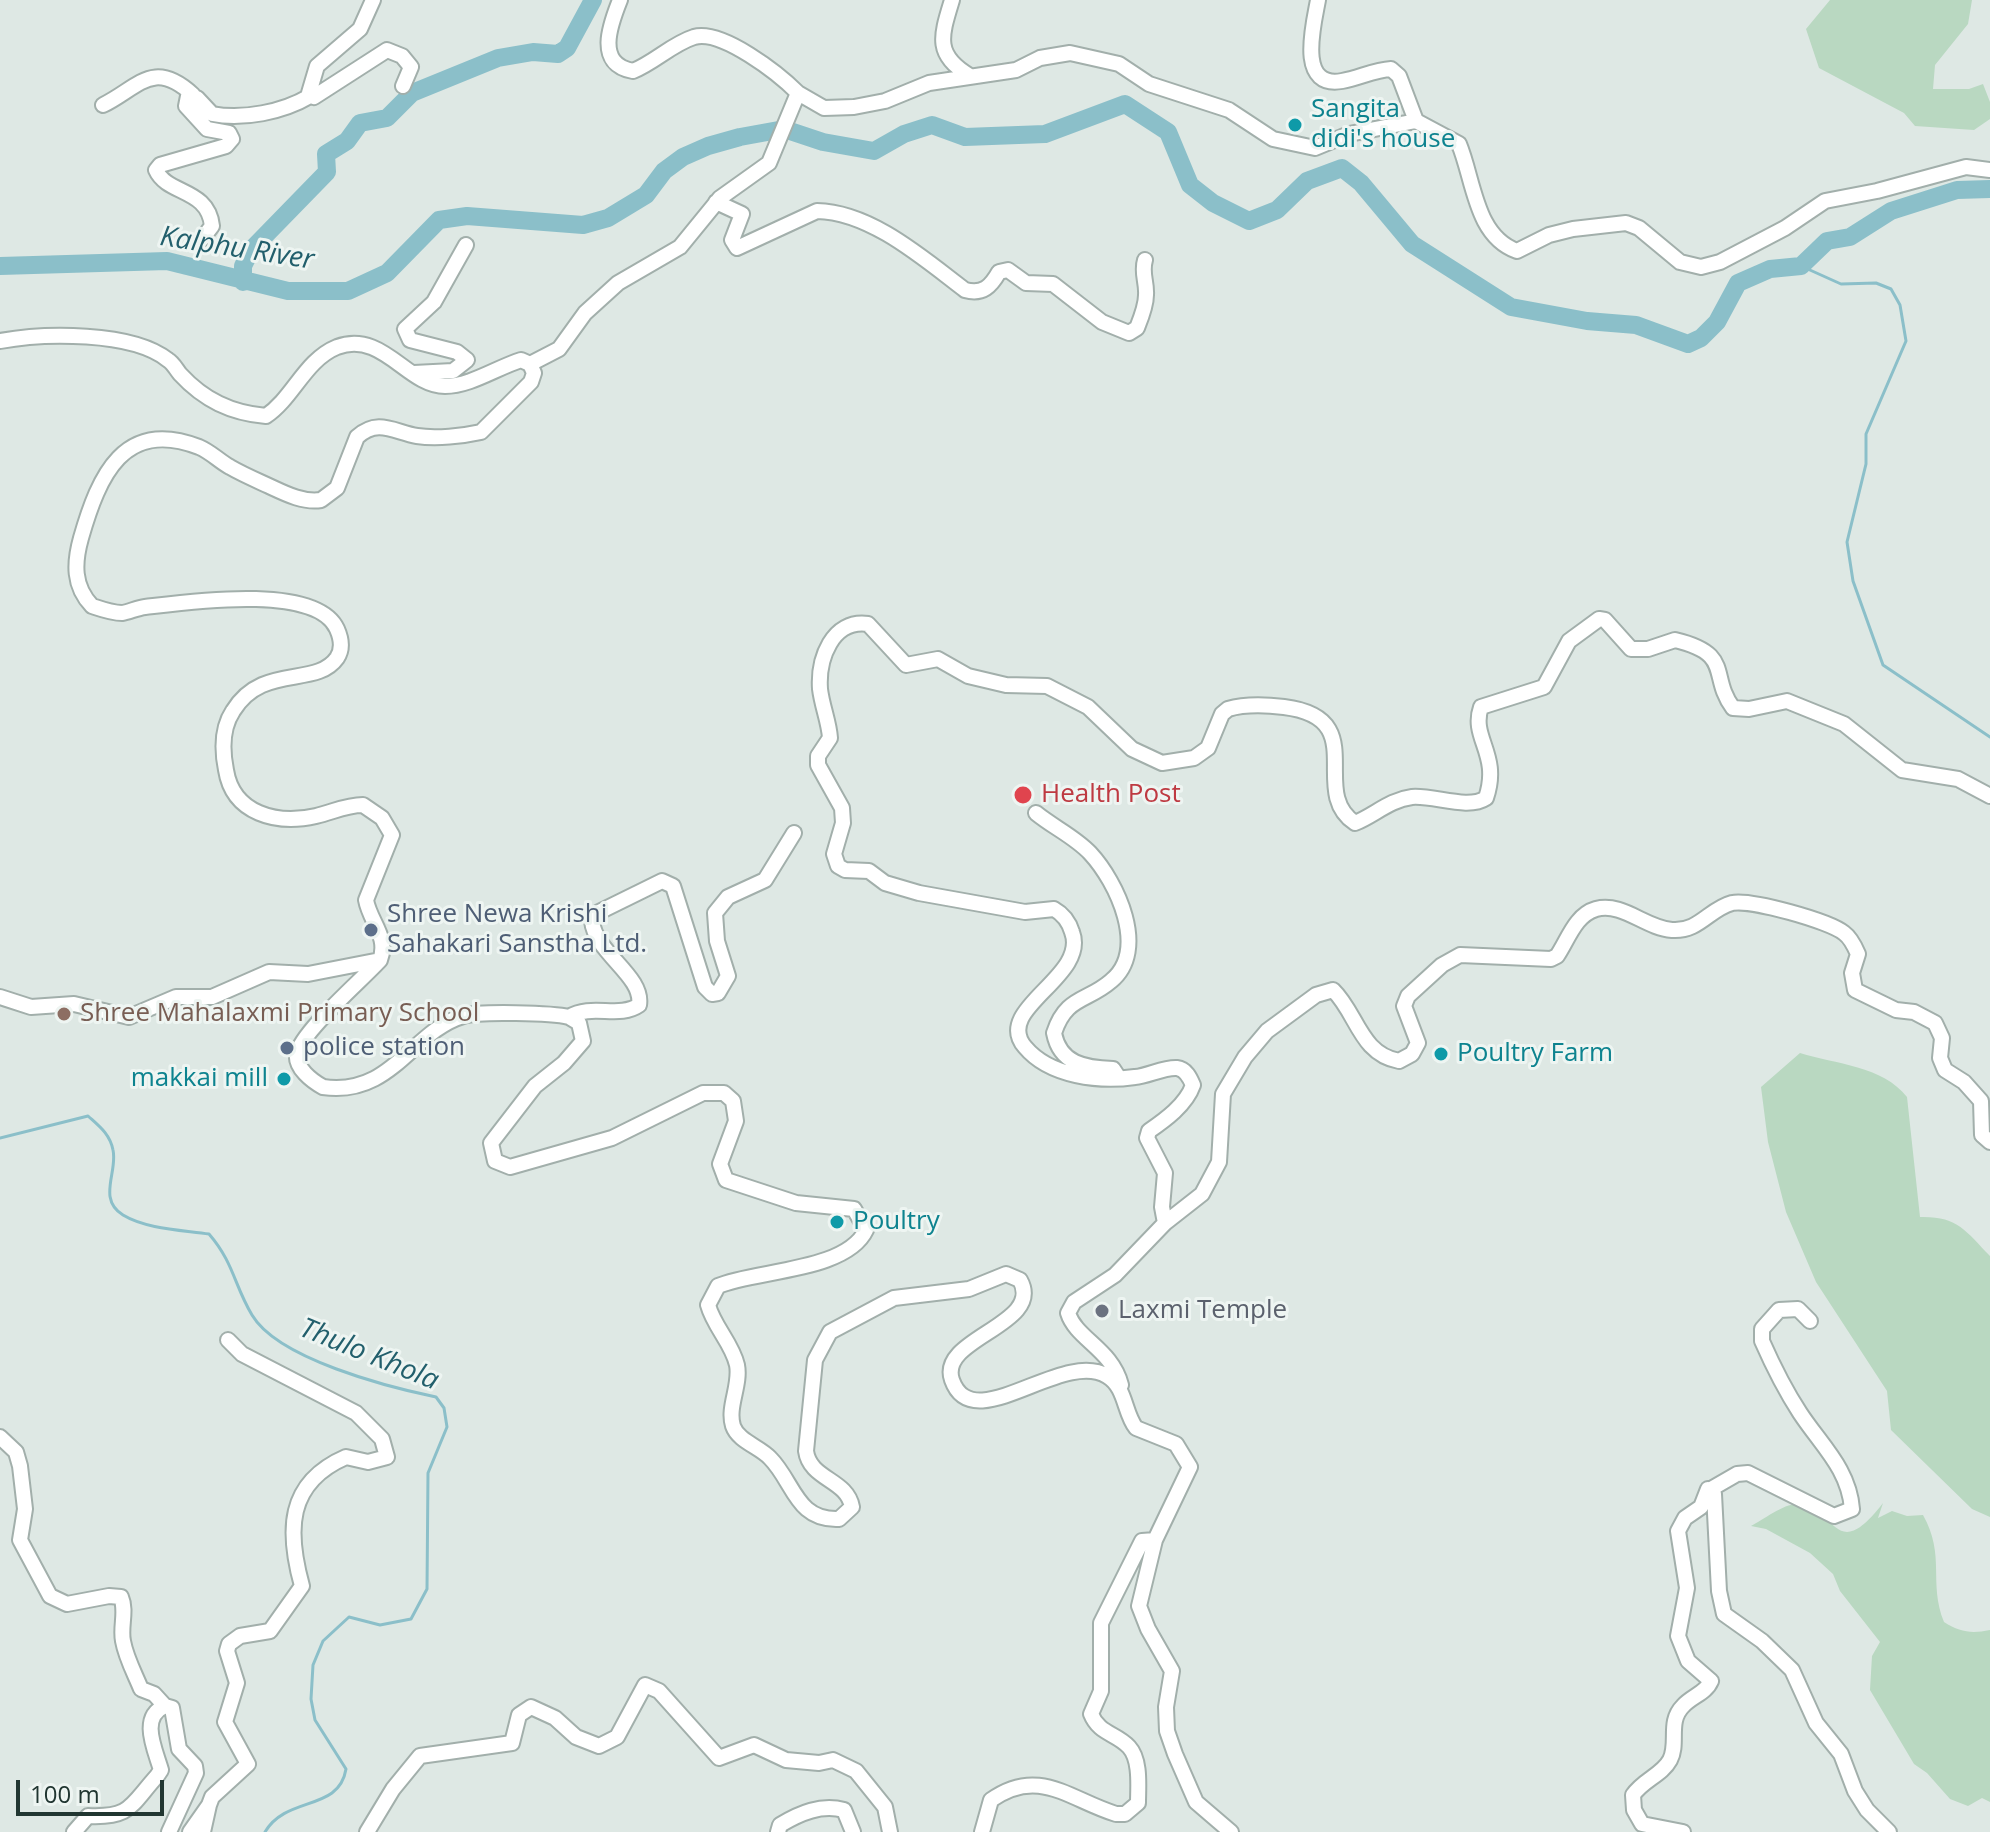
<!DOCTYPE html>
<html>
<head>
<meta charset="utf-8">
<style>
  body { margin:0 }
  #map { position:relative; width:1990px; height:1832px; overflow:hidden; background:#dee8e4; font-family:"Open Sans",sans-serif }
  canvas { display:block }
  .scale { position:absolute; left:16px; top:1780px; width:148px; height:36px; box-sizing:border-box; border:4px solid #213631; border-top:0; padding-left:10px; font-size:24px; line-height:28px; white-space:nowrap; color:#213631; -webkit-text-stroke:6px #eef5f2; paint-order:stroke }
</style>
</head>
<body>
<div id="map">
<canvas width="1990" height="1832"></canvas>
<div class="scale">100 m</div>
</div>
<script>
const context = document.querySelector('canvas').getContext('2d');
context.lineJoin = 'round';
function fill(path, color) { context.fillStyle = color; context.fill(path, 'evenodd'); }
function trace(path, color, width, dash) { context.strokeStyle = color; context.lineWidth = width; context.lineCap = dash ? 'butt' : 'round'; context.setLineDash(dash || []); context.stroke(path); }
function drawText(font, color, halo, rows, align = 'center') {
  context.font = font + ' "Open Sans",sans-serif'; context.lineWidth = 6; context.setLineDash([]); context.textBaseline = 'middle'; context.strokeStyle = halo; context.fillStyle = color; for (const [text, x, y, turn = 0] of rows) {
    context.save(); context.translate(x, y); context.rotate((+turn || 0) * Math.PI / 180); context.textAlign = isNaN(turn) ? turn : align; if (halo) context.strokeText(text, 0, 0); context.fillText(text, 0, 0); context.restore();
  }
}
fill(new Path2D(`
  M 1830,0 L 1972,0 L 1968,24 L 1935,65 L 1933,89 L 1969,89 L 1983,84 L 1990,102 L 1990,119 L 1974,130 L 1915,126 L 1904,113 L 1819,68 L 1806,29 Z
  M 1800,1053 C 1835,1064 1883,1066 1907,1097 L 1920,1217 C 1957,1216 1965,1230 1990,1256 L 1990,1517 L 1972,1509 L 1891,1430 L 1887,1391 L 1816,1282 L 1786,1212 L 1768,1142 L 1761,1087 Z
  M 1883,1503 L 1878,1518 L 1892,1511 L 1907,1516 L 1923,1515 C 1946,1556 1928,1582 1944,1622 C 1960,1632 1971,1634 1990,1630 L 1990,1802 L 1982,1798 L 1968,1806 L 1950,1799 L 1927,1773 L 1914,1764 L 1870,1690 L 1872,1656 L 1880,1642 L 1840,1591 L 1833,1574 L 1810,1553 L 1766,1529 L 1751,1526 C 1763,1520 1783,1504 1797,1504 C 1836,1503 1833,1568 1883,1503 Z`), '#b9d8c1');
trace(new Path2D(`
  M 1801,266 L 1841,284 L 1876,283 L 1891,289 L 1900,305 L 1906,341 L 1866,434 L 1866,464 L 1847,542 L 1853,581 L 1883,665 L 1990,737
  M 0,1138 L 88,1116 C 99,1126 110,1134 113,1150 C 118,1172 97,1199 123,1215 C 146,1229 182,1230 209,1234 C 234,1263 234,1285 252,1315 C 278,1359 388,1387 436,1397 L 444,1408 L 447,1427 L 428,1473 L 427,1589 L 411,1619 L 380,1625 L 349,1617 L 323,1641 L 313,1665 L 311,1699 L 315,1720 L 346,1769 C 339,1812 287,1795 265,1832`), '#8bbfc9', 3);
trace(new Path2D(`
  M 0,266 L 167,261 L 288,291 L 348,291 L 387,273 L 439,220 L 467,216 L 583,225 L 608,218 L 646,195 L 664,171 L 683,157 L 708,146 L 740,137 L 784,129 L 823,142 L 874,151 L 904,134 L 932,125 L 965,137 L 1045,134 L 1125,104 L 1168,132 L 1190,185 L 1213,203 L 1249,221 L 1277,210 L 1307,181 L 1342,168 L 1361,183 L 1412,244 L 1511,307 L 1587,321 L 1636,325 L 1688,344 L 1701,338 L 1717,322 L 1738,283 L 1770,269 L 1801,266 L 1827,241 L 1850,237 L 1891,211 L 1957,190 L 1990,189
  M 243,282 L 243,266 L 251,250 L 327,172 L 326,154 L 347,141 L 360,123 L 387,118 L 412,93 L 498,58 L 533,52 L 558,54 L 567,48 L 593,0`), '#8bbfc9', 18);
const minor = new Path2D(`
  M 373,0 L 360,29 L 317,66 L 309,93 L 314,97 L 387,50 L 402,56 L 411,67 L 403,86
  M 952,0 C 941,36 934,55 970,76
  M 1318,0 C 1314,23 1296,89 1342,81 C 1359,78 1374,70 1391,69 L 1399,76 L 1416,121
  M 798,93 L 824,108 L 854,107 L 885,101 L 929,83 L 1016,70 L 1040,58 L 1070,53 L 1119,64 L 1149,84 L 1229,110 L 1273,139 L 1315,148 L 1349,134 L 1416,121 L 1459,144 C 1474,180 1475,236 1517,251 L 1549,235 L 1573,229 L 1626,223 L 1639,228 L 1680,262 L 1701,267 L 1720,262 L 1785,228 L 1825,201 L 1877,191 L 1966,167 L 1990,170
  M 103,105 C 138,88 153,58 193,95
  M 716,202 L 742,214 L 732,240 L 737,248 L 817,211 C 871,212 924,259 965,290 C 983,295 991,286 999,272 L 1008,270 L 1026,283 L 1053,284 L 1102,322 L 1129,333 L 1137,328 C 1141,318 1146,306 1146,295 C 1147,282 1141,273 1145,260
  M 202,239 L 212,226 C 208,188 167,195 156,170 L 160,165 L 226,146 L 232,139 L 229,133 L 207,129 L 186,106 L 188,96 L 197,98 L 212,114 C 243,120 283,112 310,96
  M 0,341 C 43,333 132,331 168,360 C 173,363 176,369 180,374 C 204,400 231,413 266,416 C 293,398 305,360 337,347 C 383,330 407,386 445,386 C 470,386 496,368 521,360 L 530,364 L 534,373 L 531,382 L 481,432 C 463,436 436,439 417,436 C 394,432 378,418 357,437 L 337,488 L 321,500 C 303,503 284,493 269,486 C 256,480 242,474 230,467 C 219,461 211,452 199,447 C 124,418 99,475 81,538 C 74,563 73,586 92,606 C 101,609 112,613 122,613 C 129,612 137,608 145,607 C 187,602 316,583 337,629 C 341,638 343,649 337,658 C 316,688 262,663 233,711 C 221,729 222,750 226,770 C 233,814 277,825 316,816 C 333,812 346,805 363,805 L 382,818 L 392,835 L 366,900 C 370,922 389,937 380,960 C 364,978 301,1032 297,1054 C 295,1068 312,1081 323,1087 C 392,1097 412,1031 463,1016 C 479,1011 553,1013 569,1017 L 579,1023 L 583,1041 L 564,1063 L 535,1086 L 491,1143 L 495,1161 L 510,1167 L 612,1138 L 703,1093 L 724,1093 L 733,1101 L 736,1121 L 720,1164 L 726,1180 L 796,1203 L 854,1209 L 866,1230 C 846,1272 754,1270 718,1286 L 708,1305 C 714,1327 732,1343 737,1365 C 741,1385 727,1407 733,1426 C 738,1441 760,1447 770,1458 C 794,1482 796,1521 839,1519 L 852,1507 C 847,1479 810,1480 806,1451 L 815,1360 L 830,1332 L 894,1298 L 969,1289 L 1006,1274 L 1020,1280 C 1045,1325 937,1338 952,1380 C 973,1439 1062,1349 1107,1376 C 1126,1387 1124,1413 1136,1428 L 1176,1444 L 1190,1467 L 1155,1540 L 1139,1606 L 1148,1629 L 1172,1671 L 1166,1707 L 1167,1731 L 1175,1754 L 1196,1802 L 1231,1832
  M 530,364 L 559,349 L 585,313 L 618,283 L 680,247 L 720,198 L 769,163 L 798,93 C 779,74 722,29 694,37 C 672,44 655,62 633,71 C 595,64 610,25 620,0
  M 414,373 L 453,371 L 467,360 L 457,352 L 410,340 L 405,329 L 434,302 L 466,245
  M 1036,813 C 1053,827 1075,837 1090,853 C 1117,882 1149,950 1111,981 C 1087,1002 1066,996 1054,1033 C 1060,1064 1085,1068 1113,1069 L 1119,1078
  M 0,997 L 31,1007 L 74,1004 L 129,1017 L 176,997 L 212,997 L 269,972 L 308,974 L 380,960
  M 569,1017 C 592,1003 619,1019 639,1005 C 644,976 595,953 592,921 L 599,912 L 662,881 L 673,886 L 705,987 L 712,994 L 718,993 L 728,976 L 717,941 L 715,913 L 728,897 L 765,880 L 794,833
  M 1165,1223 L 1162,1207 L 1165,1173 L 1147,1138 L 1149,1131 C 1165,1120 1186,1105 1193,1085 C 1190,1078 1186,1069 1177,1068 C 1164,1067 1148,1076 1135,1077 C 1100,1082 1050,1077 1025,1047 C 992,1009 1089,977 1072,932 C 1069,922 1063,914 1054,909 L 1025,912 L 919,893 L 885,883 L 869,871 L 845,870 L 838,866 L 834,854 L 843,823 L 842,808 L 818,765 L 818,756 L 830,738 C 829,722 822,706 820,689 C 818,659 832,619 868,624 L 906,665 L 938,659 L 968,676 L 1006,685 L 1047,686 L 1088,707 L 1132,749 L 1162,763 L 1194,758 L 1208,748 L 1222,714 L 1228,709 C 1245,704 1267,705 1284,707 C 1373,718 1307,791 1355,823 C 1375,815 1389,800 1412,797 C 1434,795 1468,810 1486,798 C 1501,754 1470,738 1481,707 L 1544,687 L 1569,641 L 1599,619 L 1605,620 L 1631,649 L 1648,649 L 1675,640 C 1734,654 1709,676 1733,708 L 1749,709 L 1787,701 L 1844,724 L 1902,770 L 1958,779 L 1990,796
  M 1121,1385 C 1112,1349 1076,1339 1068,1313 L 1074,1302 L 1115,1275 L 1165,1223 L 1202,1194 L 1219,1162 L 1223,1094 L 1245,1057 L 1267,1031 L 1316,995 L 1333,990 C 1357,1013 1360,1054 1399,1061 L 1412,1054 L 1418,1043 L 1404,1006 L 1408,996 L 1442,965 L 1460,955 L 1551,959 L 1557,956 C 1568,940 1575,915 1596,909 C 1623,902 1645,928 1672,930 C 1699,932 1709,909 1732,903 C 1751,899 1829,921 1844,933 C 1851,938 1855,947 1858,954 L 1852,973 L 1855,990 L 1896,1010 L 1914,1012 L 1935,1023 L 1942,1038 L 1940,1058 L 1945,1070 L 1964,1082 L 1981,1101 L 1982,1135 L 1990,1142
  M 0,1437 L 16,1452 L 20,1466 L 25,1509 L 20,1540 L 50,1596 L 67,1604 L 109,1596 L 121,1597 C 127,1611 120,1627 123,1641 C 126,1658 135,1674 141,1689 L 154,1694 L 165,1706
  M 1711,1489 L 1737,1474 L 1748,1473 L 1834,1516 L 1852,1509 C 1849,1469 1821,1445 1800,1413 C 1785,1390 1773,1366 1762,1341 L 1762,1329 L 1779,1310 L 1798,1309 L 1810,1321
  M 209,1805 L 212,1797 L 248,1764 L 225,1722 L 237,1683 L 227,1651 L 229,1644 L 240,1636 L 270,1631 L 302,1586 C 287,1532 286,1483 346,1457 L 368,1462 L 387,1457 L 382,1439 L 356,1413 L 242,1354 L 228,1340
  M 74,1832 L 88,1816 C 131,1818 130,1806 157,1776 L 161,1770 C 155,1749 139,1717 165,1706 L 172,1708 L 179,1749 L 195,1766 L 196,1773 L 169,1832
  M 190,1832 L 209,1805 L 203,1832
  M 367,1832 L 393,1789 L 420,1756 L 512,1743 L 519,1715 L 531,1707 L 555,1718 L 576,1737 L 599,1746 L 617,1737 L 645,1685 L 659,1691 L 719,1758 L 754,1745 L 786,1760 L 819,1763 L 833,1760 L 856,1771 L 885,1807 L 890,1832
  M 778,1832 L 780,1825 C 800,1813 821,1804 844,1810 L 853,1832
  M 982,1832 L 991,1800 C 1039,1766 1070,1800 1116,1814 L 1125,1814 L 1138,1803 C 1138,1787 1141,1760 1129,1747 C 1116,1733 1099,1734 1091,1714 L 1101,1691 L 1101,1623 L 1142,1541 L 1155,1540
  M 1683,1832 L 1642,1824 L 1634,1810 L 1633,1795 C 1643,1780 1662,1775 1670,1760 C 1679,1743 1667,1722 1683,1706 C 1692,1696 1706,1693 1711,1681 L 1688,1661 L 1678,1636 L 1687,1588 L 1678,1531 L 1685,1518 L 1701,1507 L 1708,1489 L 1714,1494 L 1719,1591 L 1724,1614 L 1762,1641 L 1792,1670 L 1816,1723 L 1841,1754 L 1855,1791 L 1867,1810 L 1889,1832`);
trace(minor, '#a2afab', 18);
trace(minor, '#fff', 14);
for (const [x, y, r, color] of [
  [1295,125,8,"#0f9aa8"],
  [1023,795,10,"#e0444e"],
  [371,930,8,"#5c6f8a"],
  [64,1014,8,"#8d6e63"],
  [287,1048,8,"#5c6f8a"],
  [1441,1054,8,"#0f9aa8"],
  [284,1079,8,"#0f9aa8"],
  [837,1222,8,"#0f9aa8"],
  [1102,1311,8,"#6b7280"]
]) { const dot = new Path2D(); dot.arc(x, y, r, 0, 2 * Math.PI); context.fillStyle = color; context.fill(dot); trace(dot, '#eef5f2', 3); }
drawText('26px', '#0d838f', '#eef5f2', [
  ["Sangita",1311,110],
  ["didi's house",1311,140],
  ["Poultry Farm",1457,1054],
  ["makkai mill",268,1079,"right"],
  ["Poultry",853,1222]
], 'left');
drawText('26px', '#be3a42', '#eef5f2', [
  ["Health Post",1041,795]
], 'left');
drawText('26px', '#4e5e75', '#eef5f2', [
  ["Shree Newa Krishi",387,915],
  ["Sahakari Sanstha Ltd.",387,945],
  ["police station",303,1048]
], 'left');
drawText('26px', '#785e54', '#eef5f2', [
  ["Shree Mahalaxmi Primary School",80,1014]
], 'left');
drawText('26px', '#5b616d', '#eef5f2', [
  ["Laxmi Temple",1118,1311]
], 'left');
drawText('italic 28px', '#225f6c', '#eef5f2', [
  ["Kalphu River",237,249,9],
  ["Thulo Khola",369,1355,22]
]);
</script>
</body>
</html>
